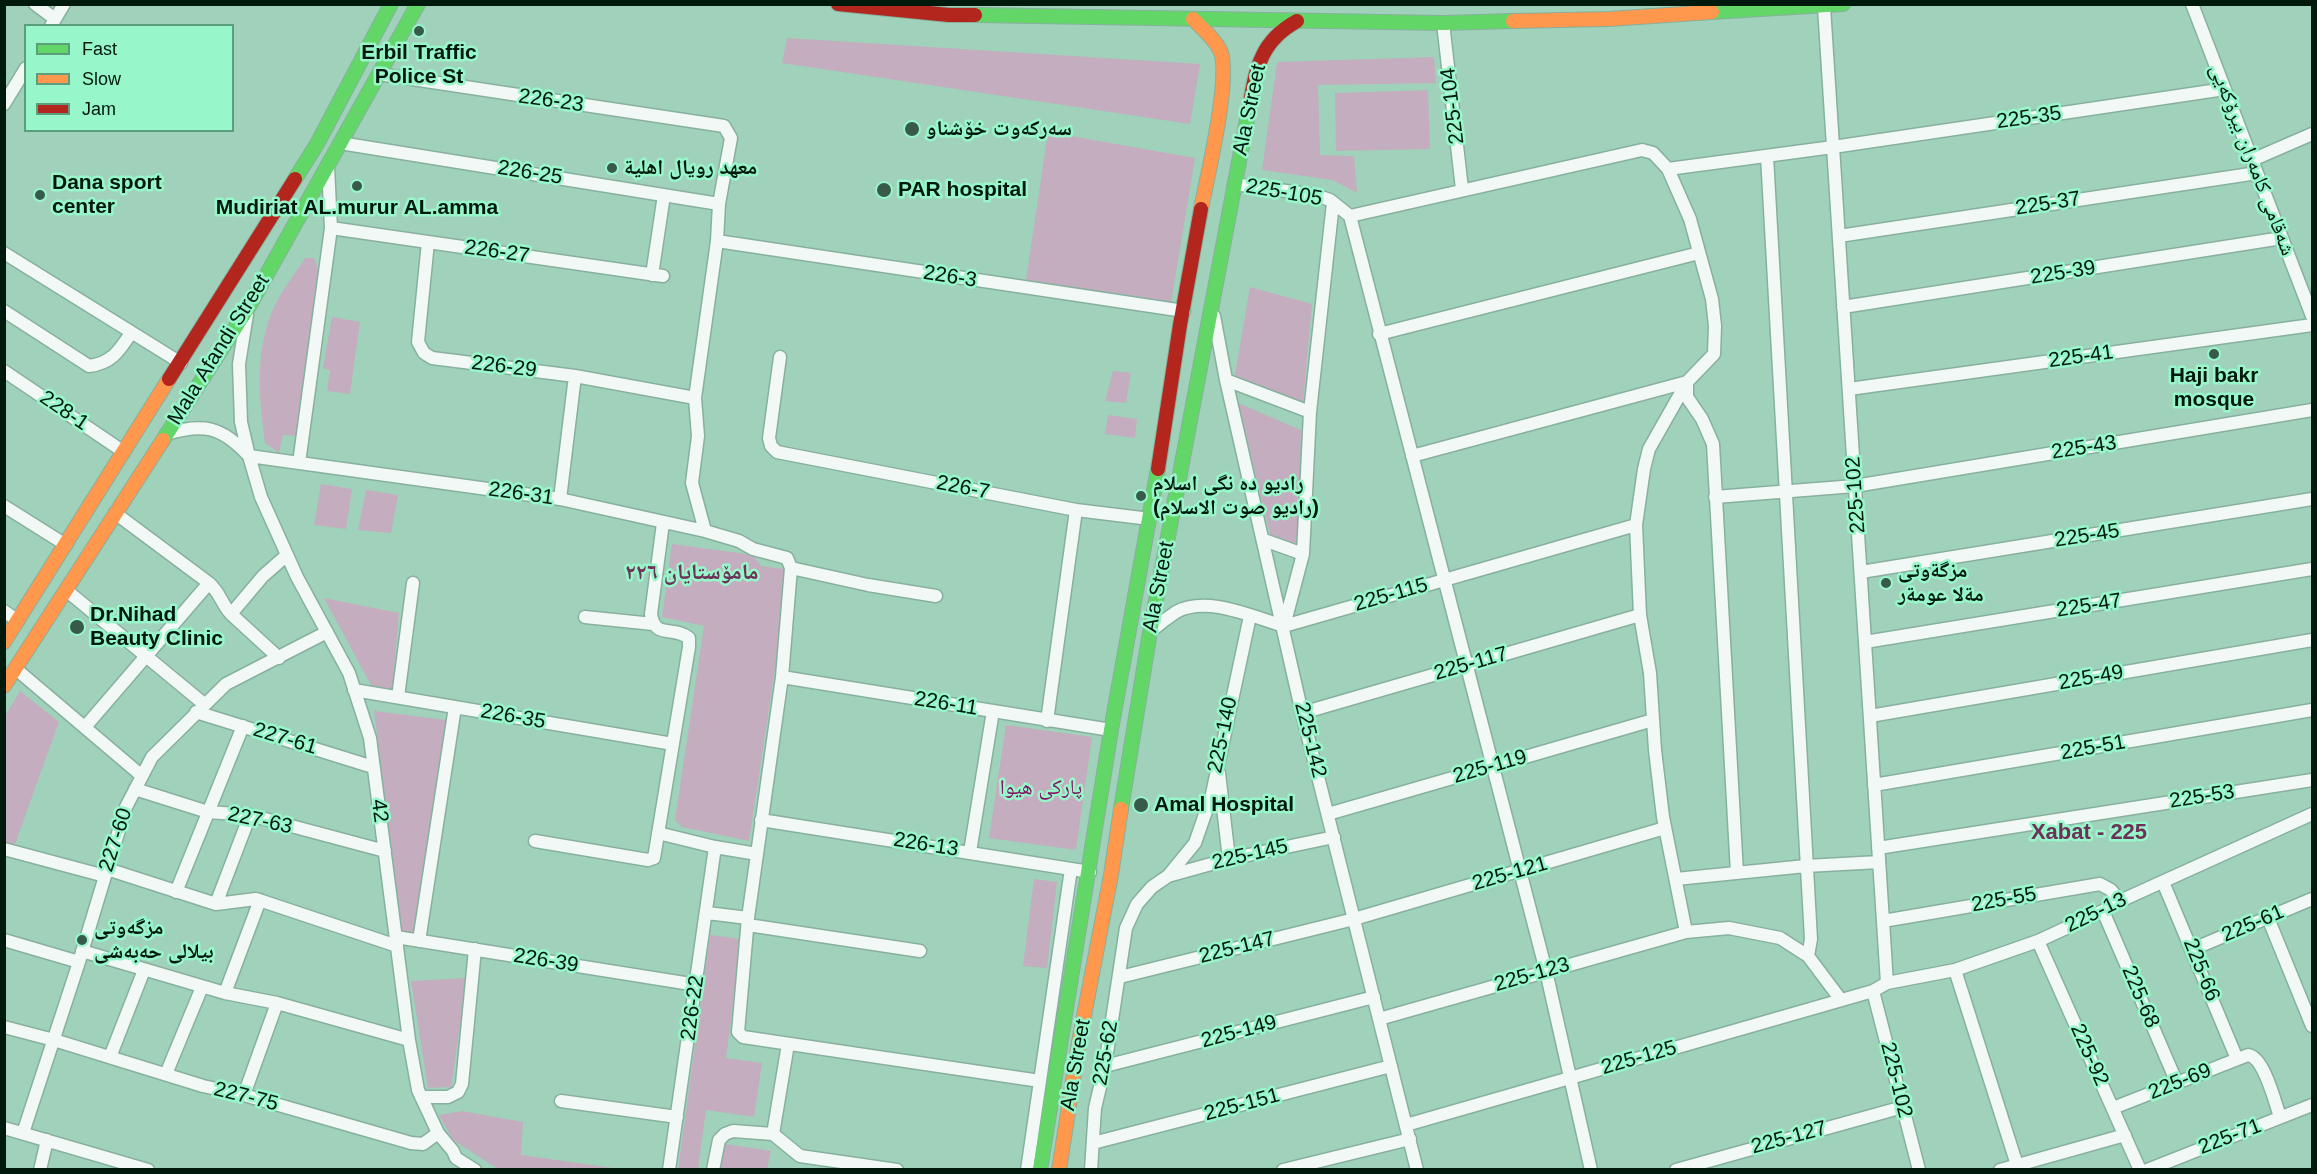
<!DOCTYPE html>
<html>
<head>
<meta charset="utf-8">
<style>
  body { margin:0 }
  #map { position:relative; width:2317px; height:1174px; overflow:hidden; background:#a0d2bb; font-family:Arial,sans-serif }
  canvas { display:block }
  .frame { position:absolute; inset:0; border:6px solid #00190d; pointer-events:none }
  .legend { position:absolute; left:24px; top:24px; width:210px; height:108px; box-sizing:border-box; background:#97f6ca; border:2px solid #5b9e7e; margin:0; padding:8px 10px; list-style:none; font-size:18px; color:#00190d }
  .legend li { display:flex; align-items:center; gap:12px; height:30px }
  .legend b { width:30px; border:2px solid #5b9e7e }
</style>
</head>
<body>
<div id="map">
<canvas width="2317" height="1174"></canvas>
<div class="frame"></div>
<ul class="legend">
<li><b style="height:8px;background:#63d668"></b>Fast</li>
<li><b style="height:8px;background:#ff974d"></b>Slow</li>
<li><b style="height:8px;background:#b3261e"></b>Jam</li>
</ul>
</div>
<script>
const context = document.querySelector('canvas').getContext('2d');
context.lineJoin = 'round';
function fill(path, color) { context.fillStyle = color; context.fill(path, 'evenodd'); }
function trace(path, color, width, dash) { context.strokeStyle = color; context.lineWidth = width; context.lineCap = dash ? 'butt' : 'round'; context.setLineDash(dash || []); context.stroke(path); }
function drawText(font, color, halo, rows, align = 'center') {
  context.font = font + ' Arial,"Noto Naskh Arabic",sans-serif'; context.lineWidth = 5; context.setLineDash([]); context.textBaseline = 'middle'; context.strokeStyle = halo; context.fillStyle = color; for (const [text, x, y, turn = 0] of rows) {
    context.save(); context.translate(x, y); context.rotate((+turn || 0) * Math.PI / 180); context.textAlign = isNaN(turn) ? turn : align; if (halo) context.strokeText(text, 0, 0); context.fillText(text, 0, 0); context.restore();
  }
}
fill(new Path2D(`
  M 787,38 L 1200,64 L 1190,124 L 782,63 Z
  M 1434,57 L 1436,83 L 1318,85 L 1320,155 L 1354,156 L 1357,193 L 1332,180 L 1262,170 L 1277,62 Z
  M 1428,90 L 1430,149 L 1336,151 L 1335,93 Z
  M 1048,132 L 1195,158 L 1171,303 L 1026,280 Z
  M 305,258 L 314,258 L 318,269 L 296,436 L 283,435 L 279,453 L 265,443 C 259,397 254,349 275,305 C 283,289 295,274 305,258 Z
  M 1250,287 L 1312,304 L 1303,404 L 1234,380 Z
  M 332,317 L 360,322 L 350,394 L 327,391 L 330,370 L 323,368 Z
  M 1113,371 L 1131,373 L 1126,403 L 1105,401 Z
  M 1238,403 L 1301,430 L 1298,545 L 1271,538 Z
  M 1108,415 L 1137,419 L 1135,438 L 1105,434 Z
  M 321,484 L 352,489 L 346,529 L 314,525 Z
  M 366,490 L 398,495 L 391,533 L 358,530 Z
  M 672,544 L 753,555 L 761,566 L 790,570 L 749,841 L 682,827 L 675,820 L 704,626 L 662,617 Z
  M 324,598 L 399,613 L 392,692 L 372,687 Z
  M 20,691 L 59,722 L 15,844 L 5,842 L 5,716 Z
  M 374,711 L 446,720 L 415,935 L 402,932 Z
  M 1006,725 L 1092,737 L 1076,850 L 989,838 Z
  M 1034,879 L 1057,882 L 1047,968 L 1023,966 Z
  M 710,935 L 742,939 L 726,1058 L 762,1063 L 754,1117 L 706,1110 L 698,1169 L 678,1170 Z
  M 467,978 L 451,1087 L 428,1088 L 411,981 Z
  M 462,1111 L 523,1122 L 521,1155 L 620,1169 L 498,1169 L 453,1140 L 439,1115 Z
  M 725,1144 L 771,1151 L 767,1169 L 720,1169 Z`), '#c3adbe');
const street = new Path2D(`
  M 35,4 L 55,19
  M 2192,4 L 2312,316
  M 1824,7 L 1887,983
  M 1443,23 L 1462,189
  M 51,26 L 64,4
  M 379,74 L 724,126 L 731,138 L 719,204 L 717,241 L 695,398 L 698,436 L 692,483 L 705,531
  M 4,104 L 26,68
  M 340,143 L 719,204
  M 1767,156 L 1811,939 L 1808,956
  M 2252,160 L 2312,134
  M 1668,169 L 1833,147 L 2225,89
  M 1234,184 L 1315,195 L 1330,200 L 1350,216 L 1642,150 L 1653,153 L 1668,169 L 1690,219 L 1712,299 L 1715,326 L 1714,354 L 1687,382 L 1649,449 L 1644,469 L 1636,525 L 1640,615 L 1650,673 L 1655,750 L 1663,817 L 1686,932
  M 1350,216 L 1546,971 L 1591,1170
  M 331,228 L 663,276
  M 1839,236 L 2257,173
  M 717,241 L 1184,311
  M 428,242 L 418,342 L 424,353 L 432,358 L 575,376 L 695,398
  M 4,253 L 181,363
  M 652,275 L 664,195
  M 1843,307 L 2282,238
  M 4,311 L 89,366 C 112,363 119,351 131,333
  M 247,314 L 239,364 L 241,422 L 249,456 L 261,497 L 297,577 L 349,673 L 370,738 L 409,1040 L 418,1090 L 438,1133 L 453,1151 L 456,1158 L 475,1170
  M 1214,316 L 1226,380 L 1302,713 L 1417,1170
  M 1379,334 L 1699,253
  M 780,357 L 769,438 L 771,446 L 777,452 L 1076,510 L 1150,519
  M 4,371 L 124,452
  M 1226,380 L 1310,412
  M 1849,389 L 2312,325
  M 166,434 C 203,423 221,426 248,455
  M 249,456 L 560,499 L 705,531 L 739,541 L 753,549 L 787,558 L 791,568 L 782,677 L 748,918 L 738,1032 L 743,1037 L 1040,1081
  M 1412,456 L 1687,382 L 1687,397 L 1702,419 L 1713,444 L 1737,873
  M 299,463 L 331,228 L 328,166
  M 1715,497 L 1855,486 L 2312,410
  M 560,499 L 575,376
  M 4,506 L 66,545
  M 115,513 L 209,583 C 221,594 221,603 231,614 L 279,658
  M 1264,540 L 1303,554
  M 791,568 L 868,585 L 936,596
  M 1861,572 L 2312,499
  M 66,590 L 204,704
  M 4,611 L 18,621
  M 231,614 L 263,576 L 287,555
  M 585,617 L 653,624
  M 1285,622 L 1303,554 L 1310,412 L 1333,203
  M 1150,632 C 1158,625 1167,618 1176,612 C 1207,595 1253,617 1284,626 L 1636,525
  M 1865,642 L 2312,569
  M 16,669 L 142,776
  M 782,677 L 1111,730
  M 354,690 L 673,744
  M 398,697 L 413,583
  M 196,712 L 373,767
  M 1302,713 L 1640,615
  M 1870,716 L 2312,640
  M 1047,721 L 1076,510
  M 85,727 L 209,583
  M 1219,773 L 1229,859
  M 1874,785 L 2312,710
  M 135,789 L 208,812 L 250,815 L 385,851
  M 1328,814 L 1653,720
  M 761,820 L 1090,872
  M 658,833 L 715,847 L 757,854
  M 535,841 L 648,860 L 654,858 L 689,647 L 689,638 C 673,625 655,640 651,614 L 663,523
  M 1878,848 L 2312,780
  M 4,849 L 105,876
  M 970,852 L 993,711
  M 107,869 L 216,904 L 256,899 L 397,946
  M 1168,876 L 1229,859 L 1334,837
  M 1676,879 L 1806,866 L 1879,862
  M 2163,882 L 2237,1059
  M 176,892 L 243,726
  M 216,904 L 250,815
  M 2103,911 L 2177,1083
  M 707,913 L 748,918
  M 2268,918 L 2312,1026
  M 1883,921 L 2100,884 L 2111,890 L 2120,901
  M 748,925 L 920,951
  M 396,937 L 697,985
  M 4,940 L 79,962
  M 419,941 L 455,707
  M 2038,941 L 2140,1170
  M 2193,949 L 2312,899
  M 82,951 L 225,993 L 277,1003 L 409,1040
  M 1955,970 L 2017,1165
  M 1120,977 L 1354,919 L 1665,828
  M 1873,991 L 1919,1170
  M 225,993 L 260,900
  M 1379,1019 L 1686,932 L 1729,928 L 1780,938 L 1808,956 L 1841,1000
  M 4,1027 L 54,1040 L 203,1086 L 244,1095 L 411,1143 L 423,1144 L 438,1133
  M 110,1057 L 144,970
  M 1105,1066 L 1374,997
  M 166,1074 L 202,987
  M 244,1095 L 277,1003
  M 421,1097 L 448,1097 L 458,1092 L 462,1084 L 475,949
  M 561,1101 L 677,1117
  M 2113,1108 L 2248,1055 C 2264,1057 2275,1102 2280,1117
  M 1406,1125 L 1873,991 L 1887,983 L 1955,970 L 2038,941 L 2103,911 L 2120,901 L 2312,814
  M 4,1128 L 148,1170
  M 23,1133 L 79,962 L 126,807 L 152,757 L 226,684 L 327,632
  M 773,1134 L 788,1044
  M 1093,1143 L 1391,1066
  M 40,1170 L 47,1140
  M 669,1170 L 715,847
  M 713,1170 L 719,1140 L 725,1134 L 733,1131 L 773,1134 L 800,1156 L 897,1170
  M 1027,1170 L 1071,869
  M 1091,1170 L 1095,1108 L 1105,1066 L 1126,928 L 1137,904 L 1152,887 L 1168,876 L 1195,843 L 1212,794 L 1250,616
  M 1283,1170 L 1410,1139
  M 1676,1170 L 1903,1107
  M 2000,1170 L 2125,1135
  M 2147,1170 L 2312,1105`);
const fast = new Path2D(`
  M 1712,12 L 1843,4
  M 975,15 L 1443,23 L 1513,21
  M 295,179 L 317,144 L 391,4
  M 163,440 L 248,308 L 418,4
  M 1121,809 L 1150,632 L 1249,109
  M 1040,1170 L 1111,730 L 1158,469`);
const slow = new Path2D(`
  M 1193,19 C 1203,29 1214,38 1220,50 C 1232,75 1207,178 1201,209
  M 1513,21 L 1609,19 L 1712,12
  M 4,642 L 169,379
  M 4,686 L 163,440
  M 1059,1170 L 1079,1042 L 1111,875 L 1121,809`);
const jam = new Path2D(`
  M 838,4 L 949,15 L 975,15
  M 1249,109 C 1256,70 1259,42 1297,21
  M 169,379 L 295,179
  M 1158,469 L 1180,325 L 1201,209`);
trace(street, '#87b09e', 15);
trace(fast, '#87b09e', 16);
trace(slow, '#87b09e', 16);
trace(jam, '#87b09e', 16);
trace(street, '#f1f8f5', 12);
trace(fast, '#63d668', 14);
trace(slow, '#ff974d', 14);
trace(jam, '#b3261e', 14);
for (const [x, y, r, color] of [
  [419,31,6,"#385a4a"],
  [912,129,8,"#385a4a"],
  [612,168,6,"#385a4a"],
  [357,186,6,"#385a4a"],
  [884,190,8,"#385a4a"],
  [40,195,6,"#385a4a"],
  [2214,354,6,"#385a4a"],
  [1141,496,6,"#385a4a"],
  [1886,583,6,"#385a4a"],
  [77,627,8,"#385a4a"],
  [1141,805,8,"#385a4a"],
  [82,940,6,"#385a4a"]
]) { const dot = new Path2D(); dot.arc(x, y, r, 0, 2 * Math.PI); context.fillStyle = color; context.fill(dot); trace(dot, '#97f6ca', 2); }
drawText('bold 21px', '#00190d', '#97f6ca', [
  ["Erbil Traffic",419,53,"center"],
  ["Police St",419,77,"center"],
  ["سەرکەوت خۆشناو",926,129],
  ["معهد رويال اهلية",624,168],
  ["Dana sport",52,183],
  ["center",52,207],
  ["PAR hospital",898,190],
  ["Mudiriat AL.murur AL.amma",357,208,"center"],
  ["Haji bakr",2214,376,"center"],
  ["mosque",2214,400,"center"],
  ["راديو ده نگی اسلام",1153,484],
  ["(رادیو صوت الاسلام)",1153,508],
  ["مزگةوتی",1898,571],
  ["مةلا عومةر",1898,595],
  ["Dr.Nihad",90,615],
  ["Beauty Clinic",90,639],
  ["Amal Hospital",1154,805],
  ["مزگەوتی",94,928],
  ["بیلالی حەبەشی",94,952]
], 'left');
drawText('21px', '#00190d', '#97f6ca', [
  ["226-23",551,101,8],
  ["225-104",1453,106,-97],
  ["Ala Street",1250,110,-78],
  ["225-35",2029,118,-8],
  ["شه‌قامی كامەران بیرۆكەیی",2252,160,69],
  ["226-25",530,173,9],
  ["225-105",1284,193,10],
  ["225-37",2048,204,-9],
  ["226-27",497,252,8],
  ["225-39",2063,273,-9],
  ["226-3",950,277,9],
  ["Mala Afandi Street",219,350,-58],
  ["225-41",2081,357,-8],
  ["226-29",504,367,7],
  ["228-1",64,411,34],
  ["225-43",2084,448,-9],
  ["226-7",963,488,11],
  ["226-31",521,494,8],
  ["225-102",1856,495,-94],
  ["225-45",2087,536,-9],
  ["Ala Street",1159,587,-79],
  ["225-115",1391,595,-16],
  ["225-47",2089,606,-9],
  ["225-117",1471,664,-16],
  ["225-49",2091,678,-10],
  ["226-11",946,704,9],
  ["226-35",513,717,10],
  ["225-140",1223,735,-78],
  ["227-61",285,739,17],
  ["225-142",1310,740,76],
  ["225-51",2093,748,-10],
  ["225-119",1490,767,-16],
  ["225-53",2202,797,-9],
  ["42",379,811,82],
  ["227-63",260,821,12],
  ["227-60",116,840,-72],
  ["226-13",926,845,9],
  ["225-145",1250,855,-13],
  ["225-121",1510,874,-16],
  ["225-55",2004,900,-10],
  ["225-13",2096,913,-26],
  ["225-61",2253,924,-23],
  ["225-147",1237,948,-14],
  ["226-39",546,961,9],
  ["225-66",2201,970,68],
  ["225-123",1532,975,-16],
  ["225-68",2140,997,67],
  ["226-22",693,1008,-82],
  ["225-149",1239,1032,-15],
  ["225-62",1106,1053,-80],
  ["225-92",2089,1055,66],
  ["225-125",1639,1058,-16],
  ["Ala Street",1076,1065,-80],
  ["225-102",1896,1080,76],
  ["225-69",2180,1082,-22],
  ["227-75",246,1097,14],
  ["225-151",1242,1105,-15],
  ["225-71",2230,1137,-21],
  ["225-127",1789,1138,-15]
]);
drawText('21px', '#841264', '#97f6ca', [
  ["پاركی هیوا",1041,788]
]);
drawText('bold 22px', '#6e3158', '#97f6ca', [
  ["مامۆستایان ٢٢٦",692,573],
  ["Xabat - 225",2089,833]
]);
</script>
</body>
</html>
